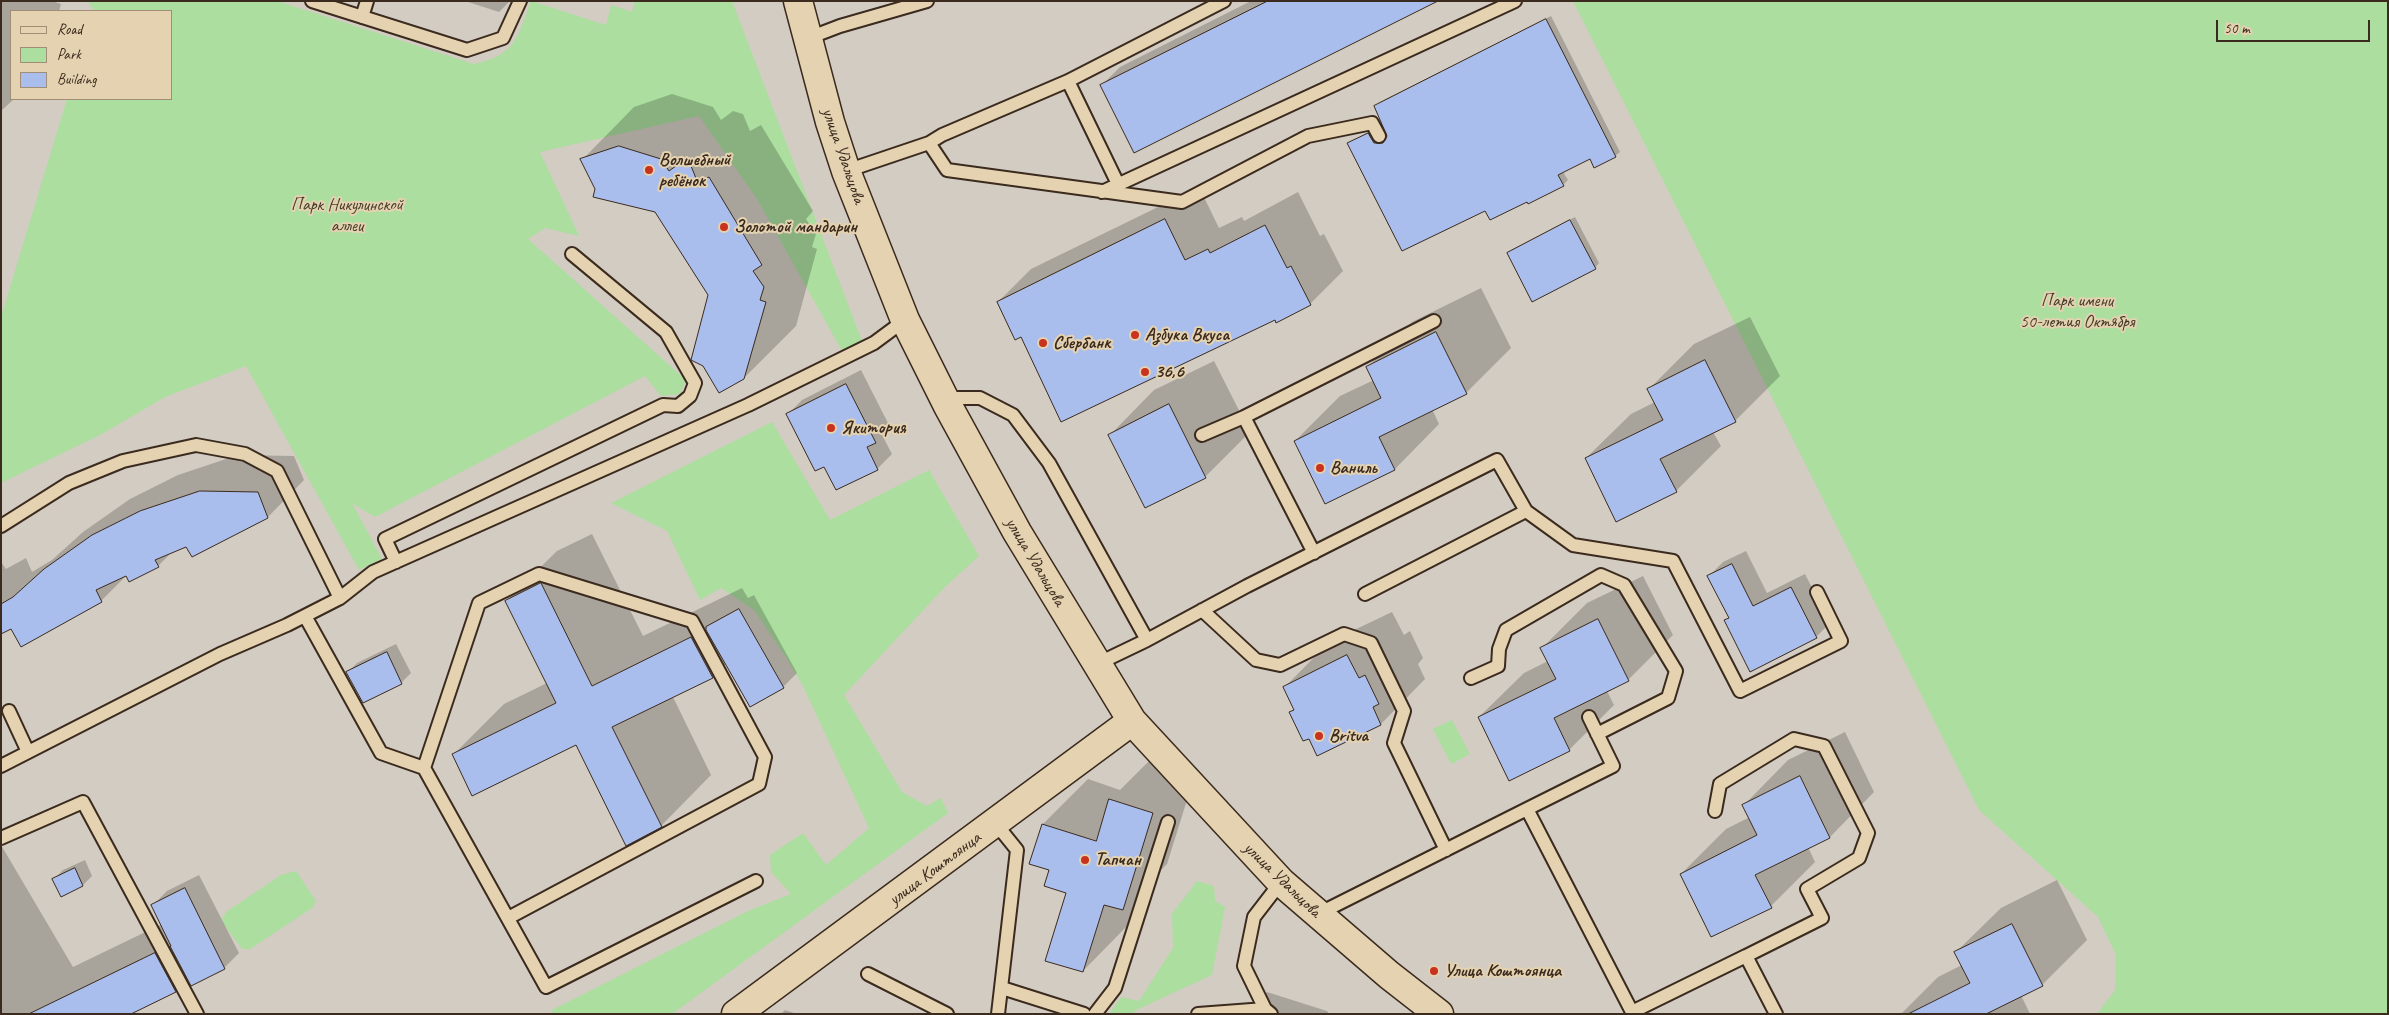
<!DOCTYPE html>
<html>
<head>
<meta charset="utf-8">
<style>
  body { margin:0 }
  #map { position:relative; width:2389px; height:1015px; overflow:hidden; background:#d3ccc2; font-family:Caveat,sans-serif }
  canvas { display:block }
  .frame { position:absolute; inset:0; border:2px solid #3b2a1e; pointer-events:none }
  .legend { position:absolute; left:10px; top:10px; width:162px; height:90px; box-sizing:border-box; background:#e4d2b0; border:1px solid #a08f76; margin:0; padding:6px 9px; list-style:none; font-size:15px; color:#3b2a1e }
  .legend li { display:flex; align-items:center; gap:10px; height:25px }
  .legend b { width:25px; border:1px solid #a08f76 }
  .scale { position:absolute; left:2216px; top:20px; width:154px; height:22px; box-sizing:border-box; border:2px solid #3b2a1e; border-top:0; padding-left:6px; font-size:15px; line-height:18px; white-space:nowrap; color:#3b2a1e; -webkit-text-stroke:4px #e4d2b0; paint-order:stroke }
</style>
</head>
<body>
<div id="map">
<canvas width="2389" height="1015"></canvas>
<div class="frame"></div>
<ul class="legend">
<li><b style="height:6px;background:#e4d2b0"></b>Road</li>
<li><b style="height:14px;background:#abde9f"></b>Park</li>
<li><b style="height:14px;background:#aabeed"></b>Building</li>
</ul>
<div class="scale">50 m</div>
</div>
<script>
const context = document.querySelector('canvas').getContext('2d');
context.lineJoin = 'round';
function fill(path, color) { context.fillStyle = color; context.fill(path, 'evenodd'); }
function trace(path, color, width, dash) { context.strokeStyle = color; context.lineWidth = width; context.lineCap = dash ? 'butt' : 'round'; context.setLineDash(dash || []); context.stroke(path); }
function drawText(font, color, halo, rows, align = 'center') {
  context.font = font + ' Caveat,sans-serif'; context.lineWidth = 4; context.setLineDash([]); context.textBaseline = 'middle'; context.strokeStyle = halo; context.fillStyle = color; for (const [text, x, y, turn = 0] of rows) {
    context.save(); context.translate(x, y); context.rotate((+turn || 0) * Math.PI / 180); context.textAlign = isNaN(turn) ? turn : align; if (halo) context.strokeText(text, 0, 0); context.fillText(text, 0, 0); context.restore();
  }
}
fill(new Path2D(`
  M 88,1 L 277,1 L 474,64 C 516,55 517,38 531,1 L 606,25 L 611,5 L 632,12 L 635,1 L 732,1 L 862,341 L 842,351 L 757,199 L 699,116 L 540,152 L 579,236 L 545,228 L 528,239 L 686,380 L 680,394 L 661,396 L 645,376 L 375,517 L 352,503 L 382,559 L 359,570 L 246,366 L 165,397 L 100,435 L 1,483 L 1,317 L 67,99 L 171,99 L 171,11 L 94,11 Z
  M 1573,1 L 2388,1 L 2388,1014 L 2097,1014 L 2115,990 L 2116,955 L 2098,917 L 1979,810 Z
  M 772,422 L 830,520 L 929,470 L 979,556 L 944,588 L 844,695 L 902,792 L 927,806 L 941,798 L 948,813 L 672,1014 L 551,1014 L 552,1010 L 748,911 L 791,894 L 771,872 L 770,855 L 803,833 L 826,865 L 869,828 L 803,686 L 787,659 L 754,610 L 721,588 L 700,600 L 667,531 L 611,503 Z
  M 1452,720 L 1470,754 L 1451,764 L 1433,729 Z
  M 296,871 L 316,901 L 312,908 L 250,949 L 242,949 L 223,923 L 222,919 L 226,912 L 281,875 Z
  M 1197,881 L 1214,886 L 1215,901 L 1225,907 L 1212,975 L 1134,1011 L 1135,1014 L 1109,1014 L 1121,997 L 1139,1001 L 1173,948 L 1172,914 Z`), '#abde9f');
fill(new Path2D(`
  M 1,1 L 52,1 L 61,4 L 59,11 L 11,11 L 11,99 L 14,99 L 1,111 Z
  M 465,1 L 510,1 L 499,12 Z
  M 1251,1 L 1436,1 L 1101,86 L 1120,67 Z
  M 1551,16 L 1620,152 L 1615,156 L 1590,158 L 1563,172 L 1568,180 L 1563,185 L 1486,209 L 1349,143 L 1373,129 L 1379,139 L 1387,139 L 1388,136 L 1376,106 L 1380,102 Z
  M 672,94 L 713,107 L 721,120 L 733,111 L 743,114 L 750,131 L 761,125 L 813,211 L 806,219 L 816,234 L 812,247 L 817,249 L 796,326 L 744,378 L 704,365 L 709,295 L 656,211 L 596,189 L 582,160 L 634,107 Z
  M 1199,187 L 1219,228 L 1242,217 L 1244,221 L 1298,192 L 1320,236 L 1324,234 L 1343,271 L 1310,304 L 1275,318 L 1021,335 L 998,302 L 1031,269 Z
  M 1575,217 L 1599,263 L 1595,268 L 1509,253 L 1513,249 Z
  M 1481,288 L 1511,348 L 1466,393 L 1432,409 L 1439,424 L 1395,469 L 1326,502 L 1295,441 L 1340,396 L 1374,380 L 1368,367 L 1412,322 Z
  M 1750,317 L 1780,376 L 1735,421 L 1713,432 L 1721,446 L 1676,491 L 1586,458 L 1631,414 L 1655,402 L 1649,389 L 1694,344 Z
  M 1214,361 L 1250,432 L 1205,477 L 1110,435 L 1154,390 Z
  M 861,370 L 890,427 L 882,435 L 892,454 L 877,469 L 825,465 L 788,414 L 802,400 Z
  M 238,455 L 294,456 L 304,480 L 268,517 L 172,552 L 158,566 L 129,580 L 127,575 L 101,601 L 12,627 L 1,633 L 1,562 L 6,569 L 26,558 L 32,572 L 52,560 L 83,532 L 130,499 L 178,475 Z
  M 592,534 L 643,636 L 742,588 L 748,598 L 754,595 L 797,673 L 783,687 L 726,664 L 713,677 L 673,697 L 711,775 L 661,826 L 577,743 L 453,755 L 504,704 L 547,683 L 506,601 L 557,551 Z
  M 1746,551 L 1767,593 L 1805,574 L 1830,623 L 1816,637 L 1726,620 L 1730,617 L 1709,576 L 1723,562 Z
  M 1643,576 L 1673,635 L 1628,680 L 1607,691 L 1614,705 L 1569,750 L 1479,717 L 1524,673 L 1548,661 L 1542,648 L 1587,603 Z
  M 1392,612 L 1404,635 L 1410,631 L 1423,658 L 1418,664 L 1425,679 L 1381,724 L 1318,755 L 1309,737 L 1291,713 L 1295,708 L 1285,687 L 1329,642 Z
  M 396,644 L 411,673 L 401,683 L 363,701 L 348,672 L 357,663 Z
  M 1845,732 L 1874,792 L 1830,837 L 1808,847 L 1815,862 L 1771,906 L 1681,874 L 1726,829 L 1750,817 L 1744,805 L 1788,760 Z
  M 1155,755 L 1197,768 L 1167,864 L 1137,894 L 1127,926 L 1083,971 L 1067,892 L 1051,869 L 1031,863 L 1043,824 L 1088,779 L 1120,790 Z
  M 1,845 L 73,967 L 162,924 L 153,905 L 167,891 L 199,875 L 239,953 L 224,968 L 189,978 L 175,991 L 128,1014 L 1,1014 Z
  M 85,860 L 92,876 L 83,885 L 54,879 L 63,870 Z
  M 2057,880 L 2087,940 L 2042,985 L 2021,995 L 2030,1014 L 1901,1014 L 1938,977 L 1962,965 L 1956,952 L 2001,908 Z
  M 1267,992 L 1327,1011 L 1329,1014 L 1229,1014 L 1250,1009 Z
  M 785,1010 L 797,1014 L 781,1014 Z`), '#0003');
const building = new Path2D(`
  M 1268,1 L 1438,1 L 1134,153 L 1100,85 Z
  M 1546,19 L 1616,157 L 1594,168 L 1590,159 L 1558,175 L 1564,186 L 1528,204 L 1527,202 L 1490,220 L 1485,211 L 1402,251 L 1347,143 L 1368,133 L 1374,143 L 1383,143 L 1387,136 L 1374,106 Z
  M 619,146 L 661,159 L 669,171 L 680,163 L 691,166 L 698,183 L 709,177 L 762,265 L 753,271 L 764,287 L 760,300 L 766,302 L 744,379 L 719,393 L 703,366 L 691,360 L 708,295 L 655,212 L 593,197 L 595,189 L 580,159 Z
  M 1165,219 L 1185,260 L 1208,249 L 1210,253 L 1265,225 L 1287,268 L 1291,266 L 1311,305 L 1276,323 L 1275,320 L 1061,422 L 1021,337 L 1015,340 L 997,302 Z
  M 1570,220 L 1596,269 L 1532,302 L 1507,253 Z
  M 1436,332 L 1467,394 L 1379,437 L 1395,470 L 1325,504 L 1294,441 L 1381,398 L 1366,367 Z
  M 1705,360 L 1736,422 L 1660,459 L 1677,492 L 1616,522 L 1585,458 L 1663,420 L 1647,389 Z
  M 846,384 L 876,443 L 867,447 L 878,470 L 836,490 L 824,467 L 815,471 L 786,414 Z
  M 1169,404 L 1206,478 L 1145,508 L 1108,435 Z
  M 200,491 L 258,492 L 268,518 L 192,557 L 186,547 L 155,560 L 159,567 L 129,582 L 126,576 L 96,590 L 102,602 L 21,647 L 11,629 L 1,634 L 1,604 L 13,597 L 44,569 L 92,535 L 140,511 Z
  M 1732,564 L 1753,606 L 1791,587 L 1817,638 L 1750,672 L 1724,620 L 1729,618 L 1707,576 Z
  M 541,583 L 592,686 L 691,637 L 713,678 L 612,727 L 662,827 L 626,846 L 576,745 L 472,796 L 452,754 L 556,703 L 505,601 Z
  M 739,609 L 784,688 L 750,707 L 706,630 L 706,627 Z
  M 1598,619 L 1629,681 L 1554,718 L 1570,751 L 1509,781 L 1478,717 L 1556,679 L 1540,648 Z
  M 387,652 L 402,684 L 363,703 L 346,672 Z
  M 1347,655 L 1359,678 L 1365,675 L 1379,704 L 1373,707 L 1381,725 L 1317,756 L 1309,739 L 1303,741 L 1289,712 L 1294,710 L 1283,687 Z
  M 1800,776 L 1830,838 L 1755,875 L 1772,908 L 1711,937 L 1680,874 L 1757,835 L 1742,805 Z
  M 1109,799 L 1153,813 L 1123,910 L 1104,905 L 1083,972 L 1045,961 L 1066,893 L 1044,886 L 1049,870 L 1029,864 L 1042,824 L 1096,841 Z
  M 75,868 L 83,886 L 61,897 L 52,879 Z
  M 185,888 L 225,969 L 191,986 L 170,946 L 171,946 L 151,905 Z
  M 2012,924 L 2043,986 L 1986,1014 L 1908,1014 L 1970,983 L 1954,952 Z
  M 155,953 L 176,992 L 131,1014 L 29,1014 Z`);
fill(building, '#aabeed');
trace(building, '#3b2a1e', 1);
const service = new Path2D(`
  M 312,1 L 467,50 L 503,38 L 520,1
  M 362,17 L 367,1
  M 806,39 L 840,26 L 927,1
  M 1068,81 L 1118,184
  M 929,143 L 947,170 L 1182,202 L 1308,136 L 1372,123 L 1379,136
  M 846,171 L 929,143 L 942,135 L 1068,81 L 1224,1
  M 1102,192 L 1515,1
  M 944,398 L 980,398 L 1013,415 L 1049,463 L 1147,640
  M 1202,435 L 1244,417
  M 1,526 L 69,483 L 123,461 L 196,445 L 245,454 L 277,471 L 340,598
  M 1314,553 L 1244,417 L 1434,321
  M 396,562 L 385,539 L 663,405 L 678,406 L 690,396 L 695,383 L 666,332 L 572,254
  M 1365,594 L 1526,511
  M 1202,610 L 1256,660 L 1280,665 L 1344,634 L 1371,643 L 1404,711 L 1394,743 L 1446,850
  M 305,616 L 381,753 L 424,768
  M 1097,664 L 1147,640 L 1247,586 L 1497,460 L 1526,511 L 1573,545 L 1673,561 L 1740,691 L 1841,641 L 1817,592
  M 1471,678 L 1498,666 L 1499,649 L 1506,630 L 1601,575 L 1624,585 L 1676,671 L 1668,698 L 1597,734
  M 9,711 L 28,752
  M 1,766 L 220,654 L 287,625 L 340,598 L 373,572 L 748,405 L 874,343 L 905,320
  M 1527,809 L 1613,766 L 1589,717
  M 1715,811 L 1720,784 L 1794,739 L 1824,746 L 1868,833 L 1859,858 L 1807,889 L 1822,918 L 1746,956
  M 996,824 L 1017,850 L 998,1014
  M 1,838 L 83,802 L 197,1014
  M 1318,914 L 1527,809 L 1632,1012 L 1746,956 L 1776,1014
  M 508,918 L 759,784 L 765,757 L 692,621 L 539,574 L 479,603 L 424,768 L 546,987 L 756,881
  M 868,974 L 947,1014
  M 1002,988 L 1084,1014
  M 1265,1009 L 1244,966 L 1254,917 L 1281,882
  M 1095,1014 L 1115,988 L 1168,822
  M 1198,1014 L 1265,1009 L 1271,1014`);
const tertiary = new Path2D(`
  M 798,1 L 830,122 L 846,171 L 905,320 L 948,406 L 1017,532 L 1132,721 L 1281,882 L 1389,975 L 1439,1014
  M 736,1014 L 1132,721`);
trace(service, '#3b2a1e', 16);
trace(tertiary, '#3b2a1e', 31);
trace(service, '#e4d2b0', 12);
trace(tertiary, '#e4d2b0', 28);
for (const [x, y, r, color] of [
  [649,170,5,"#c8321e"],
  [724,227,5,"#c8321e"],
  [1135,335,5,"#c8321e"],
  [1043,343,5,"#c8321e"],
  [1145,372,5,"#c8321e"],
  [831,428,5,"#c8321e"],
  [1320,468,5,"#c8321e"],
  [1319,736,5,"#c8321e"],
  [1085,860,5,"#c8321e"],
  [1434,971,5,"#c8321e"]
]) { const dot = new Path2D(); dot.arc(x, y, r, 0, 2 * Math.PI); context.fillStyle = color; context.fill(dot); trace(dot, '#e4d2b0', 2); }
drawText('18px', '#3b2a1e', '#e4d2b0', [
  ["улица Удальцова",843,156,71],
  ["улица Удальцова",1035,562,59],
  ["улица Коштоянца",935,869,-37],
  ["улица Удальцова",1282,880,44]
]);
drawText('bold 18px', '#3b2a1e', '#e4d2b0', [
  ["Волшебный",659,160],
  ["ребёнок",659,181],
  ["Золотой мандарин",734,227],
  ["Азбука Вкуса",1145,335],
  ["Сбербанк",1053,343],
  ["36,6",1155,372],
  ["Якитория",841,428],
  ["Ваниль",1330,468],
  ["Britva",1329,736],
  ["Тапчан",1095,860],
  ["Улица Коштоянца",1444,971]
], 'left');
drawText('18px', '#463c2b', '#e4d2b0', [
  ["Парк Никулинской",347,205],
  ["аллеи",347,226],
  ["Парк имени",2077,301],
  ["50-летия Октября",2077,322]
]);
</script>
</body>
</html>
